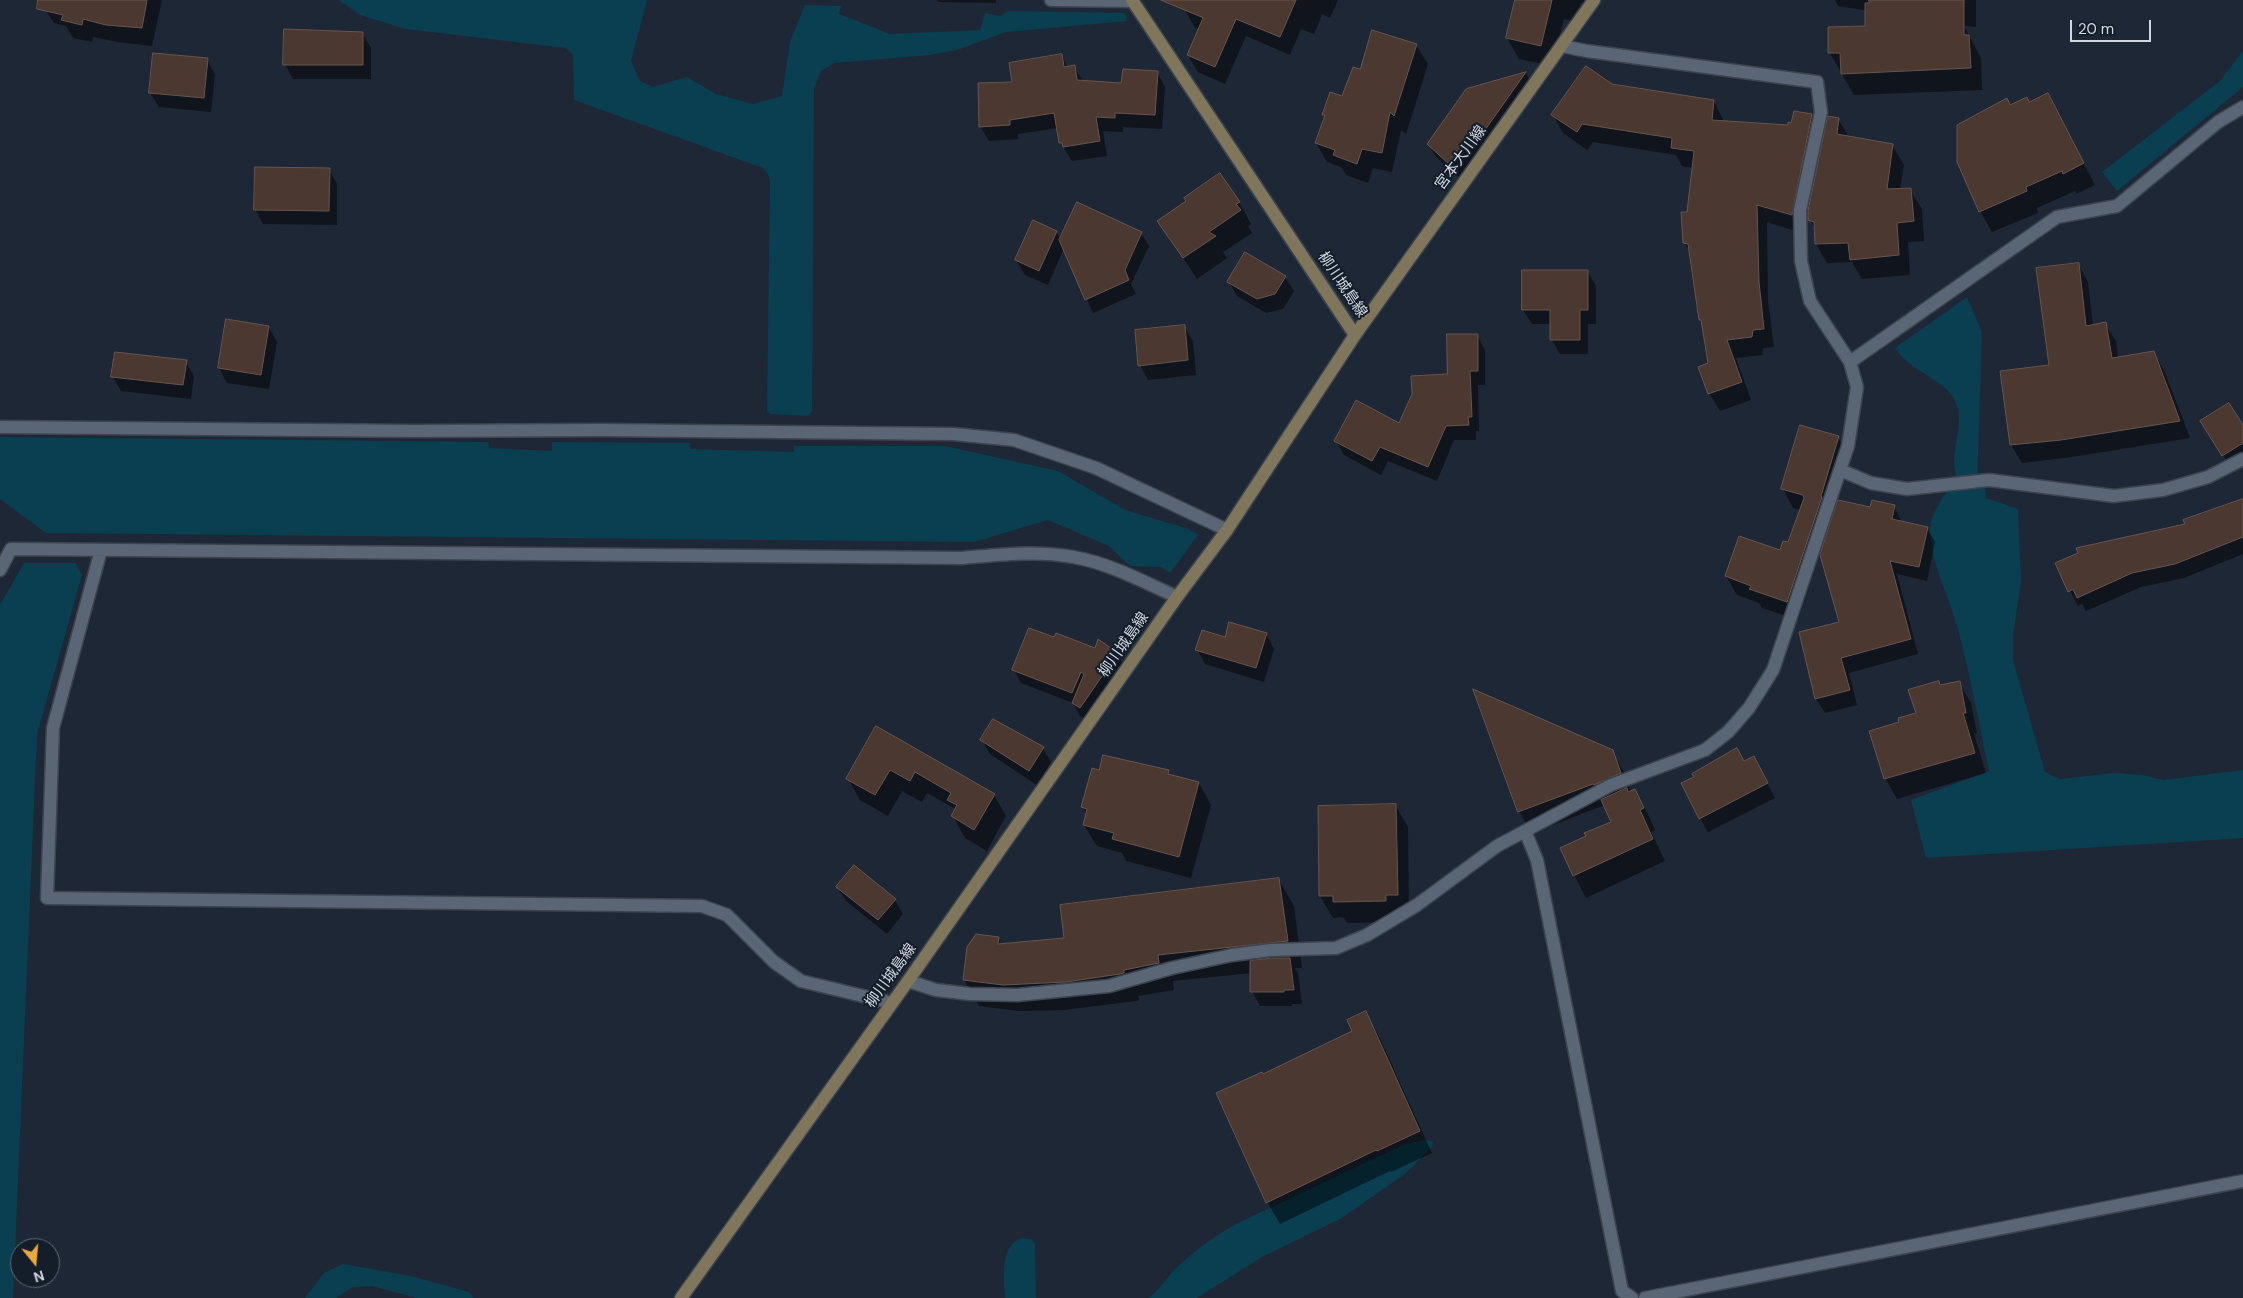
<!DOCTYPE html>
<html>
<head>
<meta charset="utf-8">
<style>
  body { margin:0 }
  #map { position:relative; width:2243px; height:1298px; overflow:hidden; background:#1e2735; font-family:"DM Sans",sans-serif }
  canvas { display:block }
  .north { position:absolute; left:10px; top:1238px; width:50px; height:50px; box-sizing:border-box; background:#141e2b; border:1px solid #606873; border-radius:50%; rotate:163deg; font-size:14px; font-weight:700; line-height:20px; text-align:center; color:#d1d7e0 }
  .north::after { content:''; display:block; margin:auto; width:18px; height:22px; background:#eca93b; clip-path:polygon(50% 0,100% 100%,50% 72%,0 100%) }
  .scale { position:absolute; left:2070px; top:20px; width:81px; height:22px; box-sizing:border-box; border:2px solid #d1d7e0; border-top:0; padding-left:6px; font-size:15px; line-height:18px; white-space:nowrap; color:#d1d7e0; -webkit-text-stroke:4px #141e2b; paint-order:stroke }
</style>
</head>
<body>
<div id="map">
<canvas width="2243" height="1298"></canvas>
<div class="north">N</div>
<div class="scale">20 m</div>
</div>
<script>
const context = document.querySelector('canvas').getContext('2d');
context.lineJoin = 'round';
function fill(path, color) { context.fillStyle = color; context.fill(path, 'evenodd'); }
function trace(path, color, width, dash) { context.strokeStyle = color; context.lineWidth = width; context.lineCap = dash ? 'butt' : 'round'; context.setLineDash(dash || []); context.stroke(path); }
function drawText(font, color, halo, rows, align = 'center') {
  context.font = font + ' "DM Sans","Noto Sans JP",sans-serif'; context.lineWidth = 4; context.setLineDash([]); context.textBaseline = 'middle'; context.strokeStyle = halo; context.fillStyle = color; for (const [text, x, y, turn = 0] of rows) {
    context.save(); context.translate(x, y); context.rotate((+turn || 0) * Math.PI / 180); context.textAlign = isNaN(turn) ? turn : align; if (halo) context.strokeText(text, 0, 0); context.fillText(text, 0, 0); context.restore();
  }
}
fill(new Path2D(`
  M 339,0 L 647,0 L 631,61 L 640,81 L 653,87 L 687,77 L 716,94 L 753,104 L 782,96 L 790,42 L 805,5 L 841,6 L 839,14 L 890,34 L 980,30 L 985,13 L 1001,16 L 1008,11 L 1125,13 L 1127,21 L 1006,32 L 957,50 L 930,55 L 835,63 L 821,71 L 814,88 L 812,411 L 808,416 L 770,414 L 767,411 L 770,183 L 769,176 L 763,168 L 574,100 L 573,55 L 566,48 L 406,29 L 360,15 Z
  M 2243,51 L 2243,87 L 2117,191 L 2102,172 L 2220,81 Z
  M 1967,297 L 1982,332 L 1977,487 L 1985,487 L 1986,498 L 2018,509 L 2021,581 L 2013,636 L 2013,660 L 2045,772 L 2060,779 L 2114,773 L 2143,775 L 2163,780 L 2243,770 L 2243,838 L 1926,858 L 1911,800 L 1989,771 C 1979,722 1970,674 1957,626 C 1949,597 1932,564 1930,535 C 1929,517 1939,504 1948,490 L 1958,488 C 1957,479 1954,470 1954,461 C 1956,430 1970,406 1940,384 C 1925,373 1905,364 1895,348 Z
  M 0,437 L 488,442 L 489,448 L 552,451 L 552,442 L 690,443 L 690,449 L 794,452 L 794,446 L 945,446 L 1058,471 L 1125,510 L 1189,529 L 1198,535 L 1170,573 L 1161,567 L 1130,566 L 1109,546 L 1048,520 L 974,542 L 46,533 L 0,499 Z
  M 24,563 L 75,563 L 82,575 L 37,734 L 13,1298 L 0,1298 L 0,605 Z
  M 1426,1140 L 1433,1142 L 1432,1147 L 1405,1174 L 1340,1219 L 1262,1257 L 1200,1296 L 1197,1298 L 1149,1298 C 1159,1290 1166,1279 1175,1269 C 1194,1251 1216,1235 1238,1223 L 1405,1144 Z
  M 1022,1238 L 1031,1239 L 1035,1244 L 1036,1298 L 1005,1298 C 1004,1280 999,1245 1022,1238 Z
  M 343,1264 L 411,1276 L 469,1292 L 473,1298 L 417,1298 L 372,1286 L 353,1287 L 336,1298 L 305,1298 L 324,1273 Z`), '#0a3f52');
fill(new Path2D(`
  M 39,0 L 162,0 L 152,46 L 117,42 L 93,37 L 92,42 L 73,38 L 66,26 L 54,23 Z
  M 937,0 L 996,0 L 996,3 L 939,2 Z
  M 1189,0 L 1338,0 L 1330,18 L 1322,14 L 1314,34 L 1301,29 L 1290,55 L 1246,36 L 1225,84 L 1198,72 L 1188,55 L 1199,29 L 1195,28 L 1185,10 Z
  M 1516,0 L 1587,0 L 1581,24 L 1564,19 L 1552,66 L 1519,59 L 1507,38 Z
  M 1835,0 L 1976,0 L 1976,27 L 1964,26 L 1981,58 L 1982,90 L 1854,95 L 1830,53 L 1946,23 L 1838,6 Z
  M 285,30 L 362,33 L 371,48 L 371,79 L 293,79 L 285,64 Z
  M 1416,45 L 1428,64 L 1406,134 L 1401,130 L 1392,172 L 1373,168 L 1368,183 L 1346,175 L 1341,167 L 1327,162 L 1316,143 L 1325,117 L 1324,114 L 1343,98 L 1361,71 Z
  M 1062,56 L 1068,68 L 1074,67 L 1083,81 L 1122,84 L 1157,72 L 1165,87 L 1162,129 L 1123,127 L 1123,132 L 1103,131 L 1107,156 L 1072,161 L 1061,143 L 1058,128 L 1018,134 L 1018,139 L 989,141 L 980,126 L 1013,83 Z
  M 207,60 L 215,74 L 211,112 L 159,107 L 150,93 Z
  M 1526,73 L 1533,85 L 1459,177 L 1436,157 L 1428,144 L 1492,82 Z
  M 1611,85 L 1714,101 L 1724,122 L 1789,126 L 1812,115 L 1822,133 L 1802,233 L 1767,222 L 1768,301 L 1774,347 L 1763,348 L 1762,355 L 1736,358 L 1751,400 L 1720,411 L 1709,393 L 1710,364 L 1703,325 L 1700,320 L 1691,254 L 1684,242 L 1693,168 L 1682,166 L 1676,155 L 1593,142 L 1587,150 L 1563,133 L 1553,115 Z
  M 2047,94 L 2095,185 L 2076,194 L 2075,191 L 2037,208 L 2038,213 L 1992,232 L 1980,211 L 2010,107 L 2029,103 Z
  M 1838,119 L 1849,137 L 1892,145 L 1904,165 L 1900,190 L 1910,190 L 1922,209 L 1924,241 L 1908,242 L 1910,275 L 1862,279 L 1852,262 L 1827,263 L 1816,244 L 1816,230 L 1810,220 Z
  M 329,170 L 337,184 L 337,225 L 263,224 L 255,209 Z
  M 1239,202 L 1251,224 L 1248,226 L 1252,233 L 1223,252 L 1227,258 L 1197,279 L 1159,221 Z
  M 1056,232 L 1061,239 L 1141,233 L 1149,246 L 1131,284 L 1136,294 L 1093,313 L 1064,248 L 1048,285 L 1025,275 L 1016,260 Z
  M 2078,264 L 2088,282 L 2093,326 L 2105,324 L 2116,341 L 2118,358 L 2153,352 L 2164,370 L 2190,438 L 2072,457 L 2022,463 L 2011,445 L 2002,373 L 2050,366 Z
  M 1587,271 L 1596,286 L 1596,324 L 1588,324 L 1588,354 L 1560,354 L 1552,340 L 1552,324 L 1532,324 L 1523,310 Z
  M 1285,277 L 1294,291 L 1283,309 L 1266,313 L 1237,296 L 1229,282 Z
  M 227,321 L 269,327 L 277,342 L 269,389 L 227,383 L 219,368 Z
  M 1184,326 L 1193,341 L 1196,375 L 1148,380 L 1140,365 Z
  M 1477,335 L 1485,350 L 1485,385 L 1478,385 L 1479,431 L 1476,431 L 1476,440 L 1454,440 L 1437,481 L 1388,461 L 1381,475 L 1344,455 L 1336,441 L 1400,425 L 1448,375 Z
  M 186,362 L 194,376 L 191,399 L 121,391 L 113,377 Z
  M 2243,427 L 2243,462 L 2232,469 L 2210,435 Z
  M 1838,438 L 1849,456 L 1831,515 L 1834,519 L 1871,508 L 1894,506 L 1902,523 L 1927,528 L 1935,542 L 1927,581 L 1897,574 L 1918,654 L 1849,673 L 1857,705 L 1825,713 L 1816,699 L 1840,623 L 1820,553 L 1798,620 L 1762,608 L 1759,603 L 1737,595 L 1726,576 L 1780,552 L 1789,544 L 1801,510 L 1793,508 L 1783,489 Z
  M 2243,504 L 2243,554 L 2184,578 L 2141,587 L 2086,611 L 2082,604 L 2078,606 L 2056,564 L 2186,525 Z
  M 1266,634 L 1274,649 L 1264,682 L 1205,664 L 1197,649 L 1226,638 Z
  M 1055,639 L 1095,650 L 1099,641 L 1117,654 L 1125,667 L 1087,720 L 1080,716 L 1073,703 L 1021,683 L 1014,670 Z
  M 1959,683 L 1971,703 L 1977,733 L 1974,734 L 1986,773 L 1897,799 L 1885,778 L 1900,723 L 1917,714 L 1940,686 Z
  M 877,728 L 994,795 L 1006,816 L 987,851 L 965,838 L 953,816 L 956,811 L 954,808 L 927,793 L 922,802 L 902,791 L 888,816 L 860,800 L 848,779 Z
  M 982,740 L 1043,748 L 1051,762 L 1037,785 L 990,754 Z
  M 1612,751 L 1625,774 L 1631,792 L 1634,790 L 1647,812 L 1655,830 L 1651,832 L 1665,861 L 1586,898 L 1561,849 L 1613,822 L 1605,805 L 1532,833 L 1519,811 Z
  M 1744,762 L 1761,772 L 1775,798 L 1708,832 L 1700,818 Z
  M 1100,771 L 1169,772 L 1171,776 L 1199,783 L 1211,805 L 1191,878 L 1126,861 L 1122,853 L 1097,846 L 1084,825 L 1087,815 L 1082,807 Z
  M 1396,806 L 1408,827 L 1409,917 L 1398,922 L 1347,923 L 1343,917 L 1333,918 L 1320,896 Z
  M 1279,880 L 1294,906 L 1302,968 L 1295,968 L 1298,973 L 1302,1004 L 1292,1004 L 1292,1006 L 1260,1006 L 1252,991 L 1252,973 L 1173,981 L 1174,990 L 1138,996 L 1139,1000 L 1136,1001 L 1064,1010 L 1019,1011 L 979,1006 L 964,980 L 998,938 L 1002,945 L 1065,939 Z
  M 837,887 L 895,900 L 903,914 L 887,934 L 846,901 Z
  M 1365,1013 L 1378,1034 L 1432,1153 L 1391,1172 L 1390,1171 L 1280,1224 L 1267,1202 L 1263,1076 L 1353,1032 Z`), '#0007');
const building = new Path2D(`
  M 38,0 L 147,0 L 142,28 L 106,25 L 83,19 L 82,25 L 61,20 L 63,15 L 37,9 Z
  M 1161,0 L 1296,0 L 1280,37 L 1236,19 L 1215,67 L 1187,55 L 1203,18 Z
  M 1515,0 L 1552,0 L 1541,46 L 1506,38 Z
  M 1869,0 L 1964,0 L 1964,35 L 1969,35 L 1971,68 L 1841,74 L 1840,53 L 1828,53 L 1828,27 L 1865,26 L 1865,3 L 1869,3 Z
  M 284,29 L 363,32 L 363,65 L 283,65 Z
  M 1372,30 L 1417,44 L 1394,116 L 1390,112 L 1382,153 L 1362,149 L 1357,164 L 1333,155 L 1335,150 L 1315,143 L 1325,115 L 1322,115 L 1330,92 L 1342,96 L 1353,67 L 1360,69 Z
  M 153,53 L 208,58 L 204,98 L 149,93 Z
  M 1062,54 L 1064,67 L 1075,65 L 1077,80 L 1121,83 L 1123,69 L 1158,71 L 1155,115 L 1115,113 L 1115,118 L 1096,117 L 1100,141 L 1063,147 L 1062,143 L 1059,143 L 1054,113 L 1010,120 L 1010,125 L 979,127 L 978,83 L 1012,82 L 1009,63 Z
  M 1586,66 L 1612,84 L 1714,100 L 1712,120 L 1788,125 L 1788,122 L 1791,123 L 1794,111 L 1812,114 L 1792,215 L 1757,205 L 1759,282 L 1764,329 L 1753,330 L 1752,337 L 1727,340 L 1742,382 L 1708,394 L 1698,367 L 1708,363 L 1701,320 L 1699,320 L 1688,244 L 1683,243 L 1681,212 L 1687,212 L 1694,151 L 1671,148 L 1672,138 L 1582,124 L 1577,132 L 1551,115 Z
  M 1526,72 L 1473,147 L 1469,144 L 1451,166 L 1427,144 L 1466,89 Z
  M 2048,93 L 2084,163 L 2063,174 L 2062,171 L 2026,187 L 2027,191 L 1979,212 L 1957,162 L 1957,125 L 2007,98 L 2010,105 L 2027,97 L 2029,102 Z
  M 1828,116 L 1839,118 L 1837,134 L 1893,144 L 1887,189 L 1911,188 L 1914,221 L 1897,223 L 1899,255 L 1850,260 L 1848,243 L 1815,244 L 1814,222 L 1808,220 L 1808,211 Z
  M 255,167 L 330,168 L 329,211 L 254,210 Z
  M 1220,173 L 1240,202 L 1236,204 L 1241,210 L 1209,232 L 1216,236 L 1183,258 L 1157,221 L 1186,201 L 1184,198 Z
  M 1077,202 L 1142,232 L 1125,270 L 1129,280 L 1085,300 L 1059,240 Z
  M 1033,220 L 1057,231 L 1039,271 L 1015,260 Z
  M 1245,252 L 1286,276 L 1275,294 L 1257,299 L 1227,282 Z
  M 2079,263 L 2086,326 L 2106,322 L 2112,358 L 2154,351 L 2180,421 L 2061,440 L 2010,445 L 2000,371 L 2049,365 L 2036,268 Z
  M 1522,270 L 1588,270 L 1588,310 L 1580,310 L 1580,340 L 1550,340 L 1550,310 L 1522,310 Z
  M 226,319 L 269,326 L 261,375 L 218,368 Z
  M 1185,325 L 1188,360 L 1138,366 L 1135,330 Z
  M 1447,334 L 1478,334 L 1478,371 L 1470,371 L 1472,417 L 1468,417 L 1469,425 L 1446,426 L 1428,467 L 1380,447 L 1372,461 L 1334,441 L 1356,400 L 1399,423 L 1412,394 L 1411,376 L 1447,374 Z
  M 115,352 L 187,360 L 183,385 L 111,377 Z
  M 2229,403 L 2243,425 L 2243,443 L 2222,456 L 2200,421 Z
  M 1800,425 L 1839,436 L 1821,496 L 1822,497 L 1787,602 L 1749,589 L 1751,586 L 1725,576 L 1739,536 L 1780,550 L 1783,541 L 1788,542 L 1804,498 L 1803,495 L 1781,489 Z
  M 2243,499 L 2243,537 L 2175,564 L 2132,573 L 2077,598 L 2073,589 L 2068,592 L 2055,563 L 2078,553 L 2076,548 L 2185,524 L 2183,520 Z
  M 1838,500 L 1870,507 L 1872,500 L 1895,505 L 1892,519 L 1928,527 L 1919,567 L 1890,561 L 1911,639 L 1841,658 L 1850,690 L 1815,699 L 1799,632 L 1839,622 L 1820,555 Z
  M 1229,622 L 1267,633 L 1256,668 L 1195,650 L 1202,630 L 1225,637 Z
  M 1029,628 L 1054,637 L 1056,633 L 1095,648 L 1098,639 L 1118,653 L 1080,708 L 1072,703 L 1084,674 L 1081,672 L 1072,693 L 1012,670 Z
  M 1939,681 L 1940,685 L 1960,681 L 1966,713 L 1963,713 L 1975,753 L 1884,779 L 1869,731 L 1899,722 L 1898,718 L 1916,713 L 1908,690 Z
  M 1473,689 L 1613,750 L 1621,773 L 1594,785 L 1593,784 L 1518,812 Z
  M 993,719 L 1044,747 L 1029,771 L 980,740 Z
  M 876,726 L 995,794 L 974,830 L 951,816 L 957,805 L 947,800 L 951,793 L 915,772 L 910,781 L 890,770 L 875,795 L 846,779 Z
  M 1737,748 L 1744,761 L 1754,756 L 1768,783 L 1699,819 L 1681,783 L 1694,777 L 1692,774 Z
  M 1103,755 L 1169,770 L 1168,774 L 1199,782 L 1179,857 L 1112,839 L 1114,833 L 1083,825 L 1087,809 L 1081,807 L 1092,768 L 1099,770 Z
  M 1627,788 L 1628,792 L 1635,789 L 1644,808 L 1640,810 L 1653,839 L 1573,876 L 1560,848 L 1586,836 L 1584,833 L 1611,822 L 1601,800 Z
  M 1396,804 L 1398,895 L 1386,895 L 1386,901 L 1333,902 L 1333,896 L 1319,896 L 1318,806 Z
  M 854,865 L 896,899 L 878,920 L 836,887 Z
  M 1279,878 L 1288,941 L 1158,955 L 1159,963 L 1124,970 L 1124,973 L 1120,974 L 1066,982 L 1003,985 L 963,980 L 967,947 L 976,934 L 999,937 L 998,944 L 1064,938 L 1060,905 Z
  M 1272,958 L 1290,958 L 1294,990 L 1284,990 L 1284,992 L 1250,992 L 1250,961 Z
  M 1366,1011 L 1420,1131 L 1377,1151 L 1376,1150 L 1266,1203 L 1216,1093 L 1262,1072 L 1263,1074 L 1352,1031 L 1347,1020 Z`);
fill(building, '#4a3831');
trace(building, '#68554d', 1);
const street = new Path2D(`
  M 1051,0 L 1132,1
  M 1850,362 L 2057,217 L 2117,206 L 2218,122 L 2243,107
  M 0,427 L 414,431 L 602,430 L 953,434 L 1014,440 L 1096,468 L 1227,530
  M 1840,470 L 1871,483 L 1907,489 L 1989,480 L 2114,496 L 2163,490 L 2208,477 L 2243,459
  M 101,550 L 53,728 L 47,898 L 702,906 L 727,915 L 774,962 L 801,981 L 892,1003
  M 0,570 L 11,549 L 961,558 C 999,555 1036,550 1073,557 C 1109,563 1144,582 1177,597
  M 1525,831 L 1537,860 L 1622,1291 L 1632,1298
  M 908,981 L 936,990 L 970,994 L 1017,995 L 1109,986 L 1172,968 L 1232,955 L 1271,950 L 1336,948 L 1367,935 L 1417,905 L 1497,846 L 1611,785 L 1705,750 L 1728,732 L 1749,708 L 1773,670 L 1848,446 L 1857,387 L 1850,362 L 1810,301 L 1801,261 L 1800,210 L 1821,112 L 1817,82 L 1587,51 L 1562,46
  M 1645,1298 L 2243,1181`);
const secondary = new Path2D(`
  M 1132,0 L 1355,335
  M 681,1298 L 908,981 L 1177,597 L 1227,530 L 1355,335 L 1594,0`);
trace(street, '#3c444f', 15);
trace(secondary, '#3c444f', 15);
trace(street, '#5a6575', 12);
trace(secondary, '#7f765b', 12);
drawText('15px', '#d1d7e0', '#141e2b', [
  ["宮本大川線",1461,158,-54],
  ["柳川城島線",1342,285,56],
  ["柳川城島線",1124,645,-55],
  ["柳川城島線",891,976,-54]
]);
</script>
</body>
</html>
